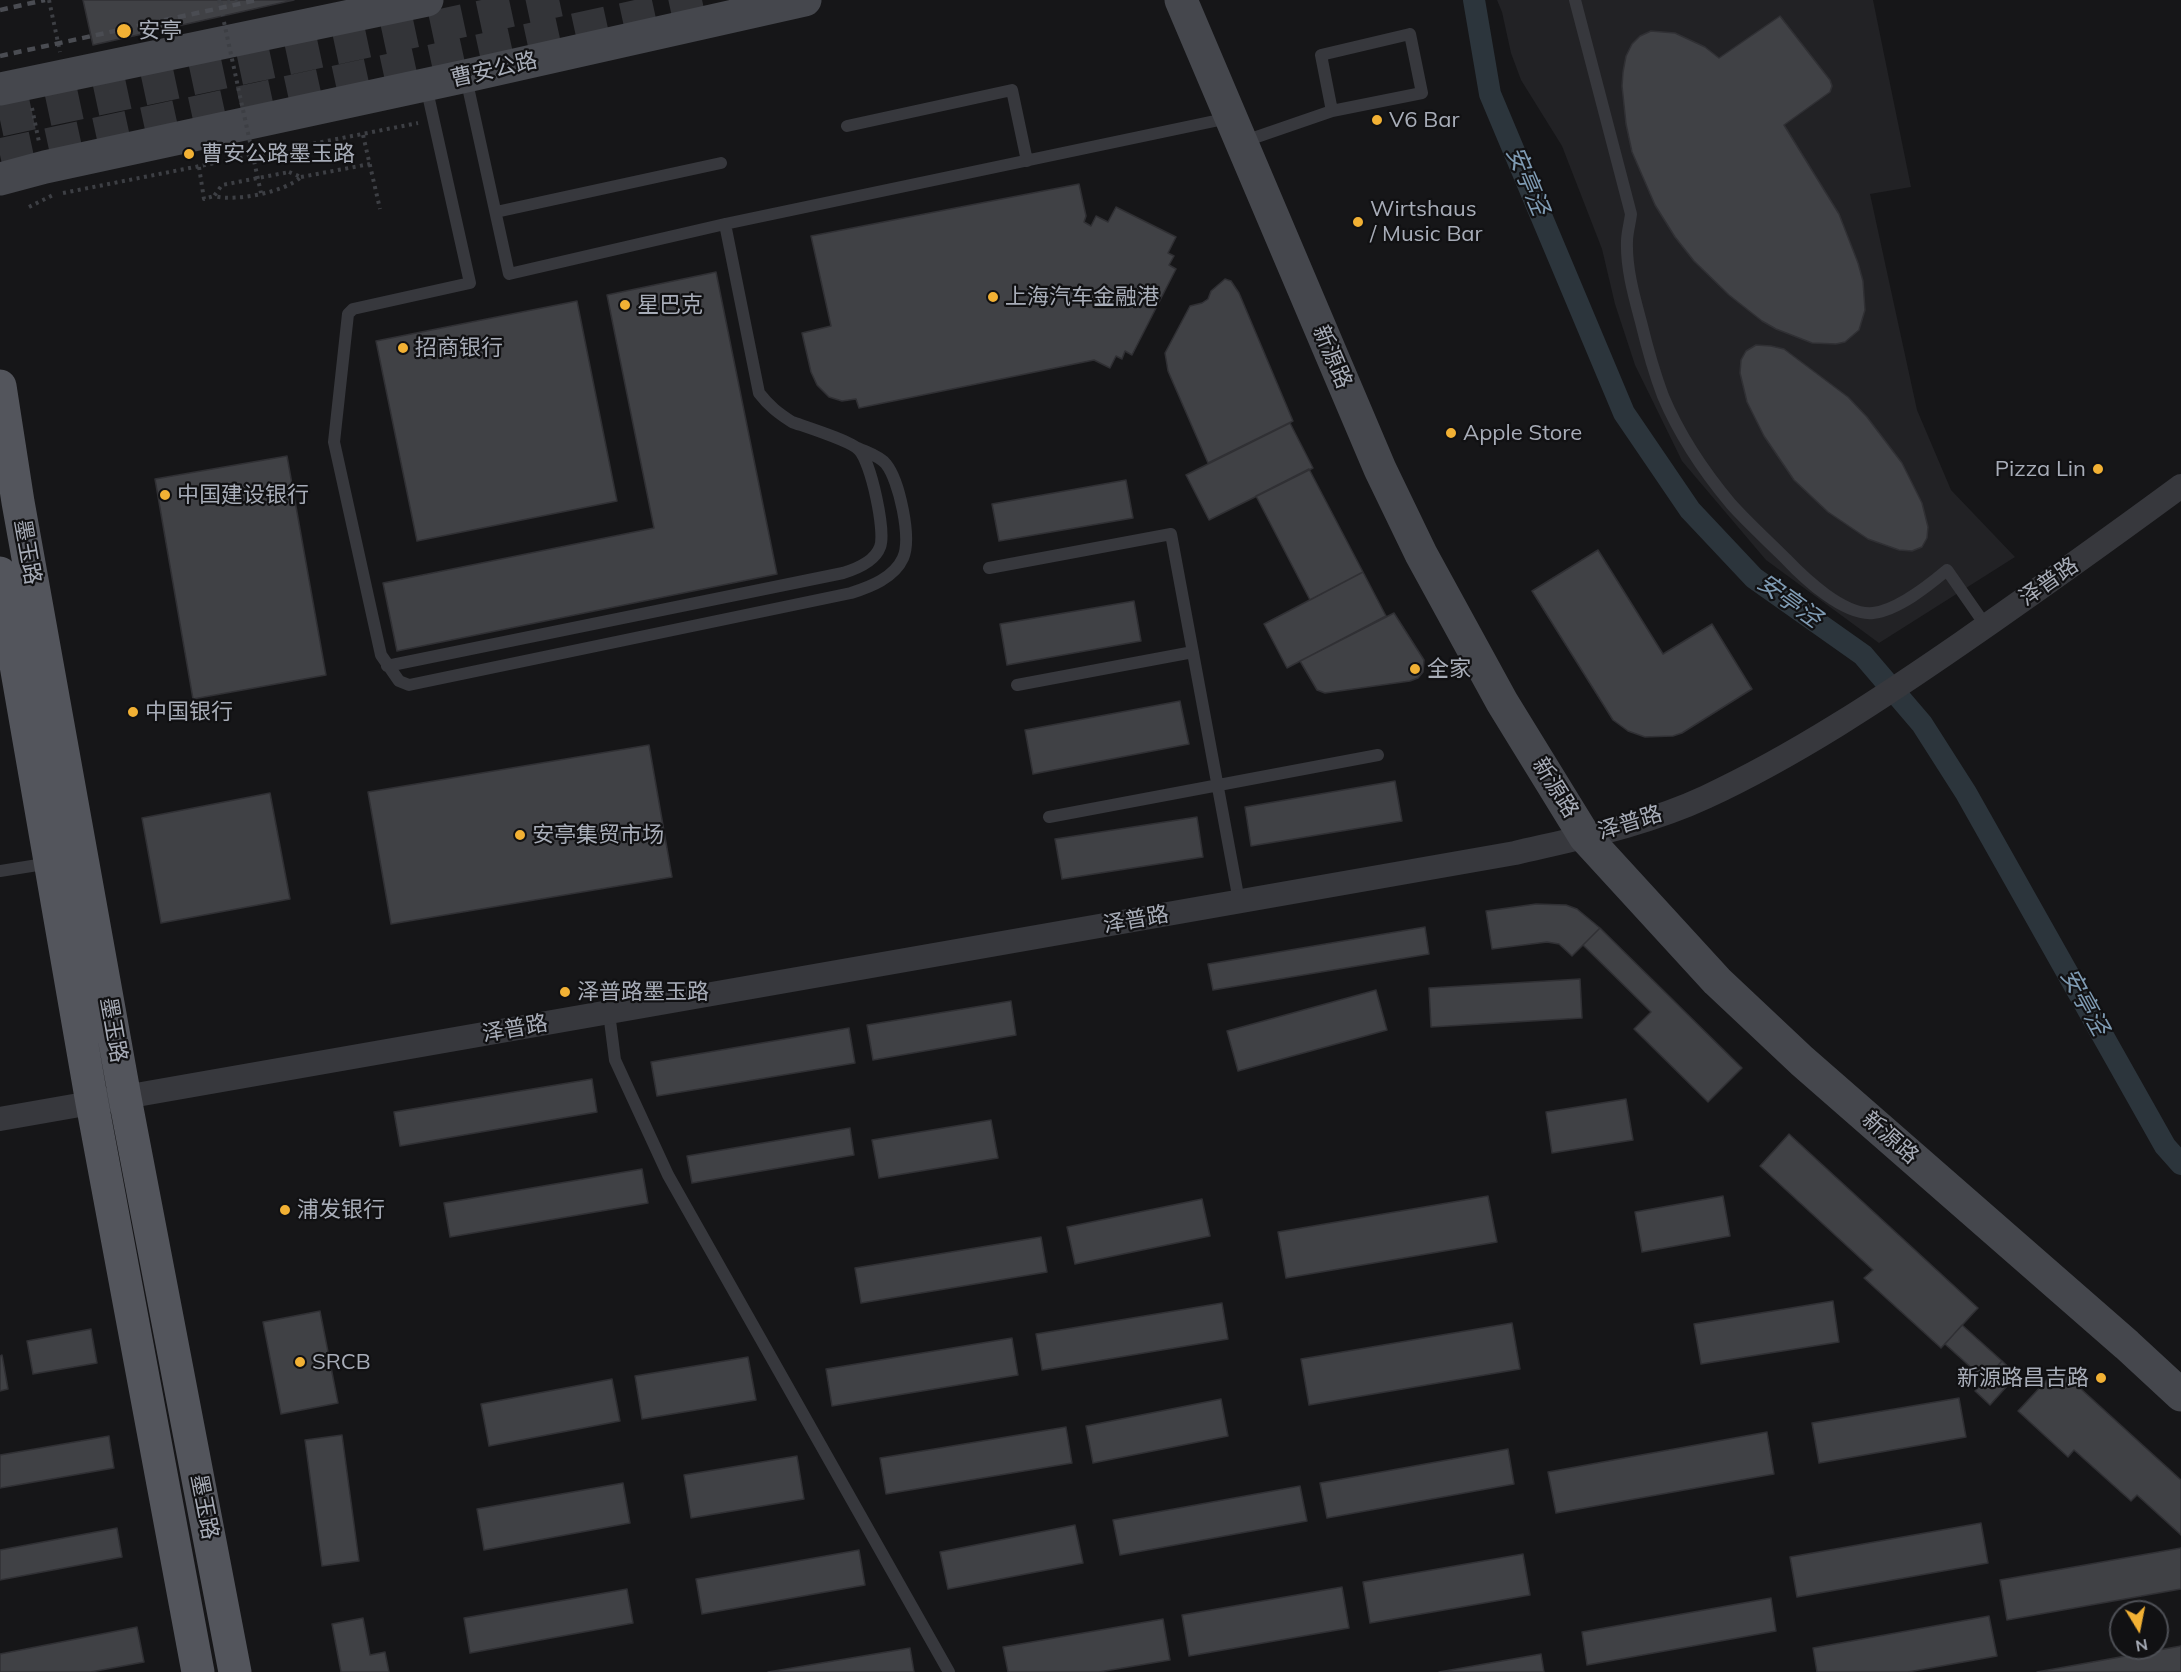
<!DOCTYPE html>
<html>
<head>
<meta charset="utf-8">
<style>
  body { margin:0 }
  #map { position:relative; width:2181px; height:1672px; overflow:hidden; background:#161618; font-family:Mulish,sans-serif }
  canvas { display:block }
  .north { position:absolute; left:2109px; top:1600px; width:60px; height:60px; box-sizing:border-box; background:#111113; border:2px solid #4d4f55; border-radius:50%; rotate:170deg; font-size:16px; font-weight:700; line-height:24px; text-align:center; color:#a8adb8 }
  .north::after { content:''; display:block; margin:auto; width:21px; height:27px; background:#f2b134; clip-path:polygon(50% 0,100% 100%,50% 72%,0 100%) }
</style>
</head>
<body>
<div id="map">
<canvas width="2181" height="1672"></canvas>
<div class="north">N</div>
</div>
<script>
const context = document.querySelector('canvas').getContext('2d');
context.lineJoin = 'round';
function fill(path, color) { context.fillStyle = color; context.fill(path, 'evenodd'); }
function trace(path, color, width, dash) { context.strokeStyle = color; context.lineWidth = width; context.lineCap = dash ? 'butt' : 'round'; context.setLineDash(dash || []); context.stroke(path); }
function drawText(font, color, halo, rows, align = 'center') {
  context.font = font + ' Mulish,"Noto Sans SC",sans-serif'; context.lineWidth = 4.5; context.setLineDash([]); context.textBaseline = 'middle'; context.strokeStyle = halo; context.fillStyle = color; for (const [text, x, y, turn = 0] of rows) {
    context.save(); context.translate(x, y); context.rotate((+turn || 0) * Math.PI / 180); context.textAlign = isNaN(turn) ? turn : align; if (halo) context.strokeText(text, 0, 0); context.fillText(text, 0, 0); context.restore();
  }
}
fill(new Path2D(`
  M 1497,0 L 1873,0 L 1911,187 L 1870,194 L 1917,410 L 1951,490 L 2015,557 L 1879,643 L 1766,560 L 1682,461 L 1635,365 L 1615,304 L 1602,249 L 1562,146 L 1521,80 L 1511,53 L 1502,12 Z`), '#222225');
trace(new Path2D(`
  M 1474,0 L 1490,94 L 1624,413 L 1690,510 L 1754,578 L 1863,655 L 1922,724 L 1966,793 L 2165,1146 L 2181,1164`), '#2c353c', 22);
const building = new Path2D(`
  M 83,0 L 294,0 L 93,45 Z
  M 1780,16 L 1830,80 L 1832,86 L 1830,92 L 1784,125 L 1839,214 L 1858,263 L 1863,281 L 1865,310 L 1859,330 L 1845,342 L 1836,344 L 1812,343 L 1776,329 L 1762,321 L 1729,295 L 1694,261 L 1675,237 L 1655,205 L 1632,152 L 1626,124 L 1622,86 L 1623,72 L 1626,56 L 1632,44 L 1640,36 L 1651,31 L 1675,33 L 1705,47 L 1719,58 Z
  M 1079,184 L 1086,216 L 1084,222 L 1091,226 L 1096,216 L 1108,222 L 1116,207 L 1176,237 L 1168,253 L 1174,256 L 1169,265 L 1176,269 L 1132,355 L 1125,351 L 1122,359 L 1116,356 L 1110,368 L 1094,360 L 859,408 L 856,399 L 842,401 L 829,397 L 817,385 L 811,372 L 802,333 L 831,326 L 811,236 Z
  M 716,272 L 777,574 L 397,651 L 383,583 L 654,528 L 607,295 Z
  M 1225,279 L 1231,281 L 1239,293 L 1293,421 L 1208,463 L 1168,371 L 1165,353 L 1190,306 L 1202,303 L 1208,299 L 1211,291 Z
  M 577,301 L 617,501 L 417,541 L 376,341 Z
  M 1756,345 L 1771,346 L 1784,349 L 1848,397 L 1867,417 L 1902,463 L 1922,503 L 1928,527 L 1927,538 L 1922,547 L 1912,551 L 1899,550 L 1868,539 L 1828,512 L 1794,480 L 1764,436 L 1747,402 L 1740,373 L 1741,360 L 1746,351 Z
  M 1290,423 L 1313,468 L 1209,520 L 1186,475 Z
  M 287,456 L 326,675 L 193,699 L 155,479 Z
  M 1309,469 L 1363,572 L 1310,600 L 1256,496 Z
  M 1126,480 L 1133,518 L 999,541 L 992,504 Z
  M 1598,550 L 1663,654 L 1712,624 L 1752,689 L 1682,733 L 1673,736 L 1645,737 L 1628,731 L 1613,720 L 1532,591 Z
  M 1363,572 L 1386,616 L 1287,668 L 1264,624 Z
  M 1134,601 L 1141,641 L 1007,665 L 1000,624 Z
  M 1394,613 L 1424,660 L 1423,672 L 1418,678 L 1410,681 L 1325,693 L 1317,690 L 1300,661 Z
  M 1180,701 L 1189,744 L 1033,774 L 1025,730 Z
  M 649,745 L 672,877 L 391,924 L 368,792 Z
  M 1395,781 L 1402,821 L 1251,846 L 1245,807 Z
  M 270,793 L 290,899 L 161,923 L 142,818 Z
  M 1197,817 L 1203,857 L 1062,879 L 1055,839 Z
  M 1536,904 L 1566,905 L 1577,909 L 1600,928 L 1572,956 L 1559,944 L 1547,942 L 1492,949 L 1486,911 Z
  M 1425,927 L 1429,954 L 1213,990 L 1208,964 Z
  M 1600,928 L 1742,1068 L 1708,1102 L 1634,1029 L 1651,1012 L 1583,945 Z
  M 1580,979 L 1582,1018 L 1431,1027 L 1429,988 Z
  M 1376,990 L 1387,1030 L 1238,1071 L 1227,1031 Z
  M 1011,1001 L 1016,1035 L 873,1060 L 867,1025 Z
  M 849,1028 L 855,1063 L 657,1096 L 651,1062 Z
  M 592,1079 L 597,1112 L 400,1146 L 394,1112 Z
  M 1626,1099 L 1633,1140 L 1552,1153 L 1546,1112 Z
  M 991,1120 L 998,1158 L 879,1178 L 872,1140 Z
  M 850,1128 L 854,1155 L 692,1183 L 687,1156 Z
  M 1789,1134 L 1978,1308 L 1941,1348 L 1864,1278 L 1873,1270 L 1760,1166 Z
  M 642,1169 L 648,1203 L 450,1237 L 444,1203 Z
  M 1488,1196 L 1497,1242 L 1286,1278 L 1278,1232 Z
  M 1723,1196 L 1730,1236 L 1642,1252 L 1635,1212 Z
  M 1202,1199 L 1210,1236 L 1075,1264 L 1067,1227 Z
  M 1041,1237 L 1047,1272 L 861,1303 L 855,1268 Z
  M 1833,1301 L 1839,1342 L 1701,1364 L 1694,1324 Z
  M 1222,1303 L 1228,1339 L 1042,1370 L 1036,1334 Z
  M 320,1311 L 338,1403 L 281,1414 L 263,1322 Z
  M 1512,1323 L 1520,1369 L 1309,1405 L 1301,1359 Z
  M 1962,1325 L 2002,1361 L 1985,1380 L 1945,1344 Z
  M 91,1329 L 97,1363 L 33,1374 L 27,1341 Z
  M 1012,1338 L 1018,1375 L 832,1406 L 826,1369 Z
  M 2,1355 L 8,1389 L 0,1391 L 0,1356 Z
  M 748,1357 L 756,1400 L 642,1419 L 635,1376 Z
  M 2002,1361 L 2017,1375 L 1990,1405 L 1975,1391 Z
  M 2058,1368 L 2181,1480 L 2181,1535 L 2137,1495 L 2131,1501 L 2074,1450 L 2068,1457 L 2018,1411 Z
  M 612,1379 L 620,1421 L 489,1446 L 481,1404 Z
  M 1959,1398 L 1966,1437 L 1819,1463 L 1812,1423 Z
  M 1221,1399 L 1228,1436 L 1093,1463 L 1086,1426 Z
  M 1066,1427 L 1072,1463 L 886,1494 L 880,1458 Z
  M 1767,1432 L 1774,1474 L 1556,1513 L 1548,1472 Z
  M 342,1435 L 359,1561 L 322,1566 L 305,1440 Z
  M 109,1436 L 114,1468 L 0,1488 L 0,1455 Z
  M 1508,1449 L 1514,1484 L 1327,1518 L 1320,1483 Z
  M 797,1456 L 804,1499 L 691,1518 L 684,1475 Z
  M 623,1483 L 630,1523 L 484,1550 L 477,1509 Z
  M 1300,1486 L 1307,1521 L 1120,1555 L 1113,1520 Z
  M 1981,1523 L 1988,1563 L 1797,1597 L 1790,1557 Z
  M 1075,1525 L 1083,1563 L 948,1589 L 940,1552 Z
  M 117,1528 L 122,1557 L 0,1580 L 0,1550 Z
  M 2181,1548 L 2181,1589 L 2007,1620 L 2000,1580 Z
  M 859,1550 L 865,1585 L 702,1614 L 696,1579 Z
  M 1523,1554 L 1530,1595 L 1370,1623 L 1363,1582 Z
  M 1342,1587 L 1349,1628 L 1189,1656 L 1182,1615 Z
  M 627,1589 L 633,1623 L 470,1653 L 464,1618 Z
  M 1771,1598 L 1776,1631 L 1587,1665 L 1582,1632 Z
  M 1989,1616 L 1997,1656 L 1908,1672 L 1817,1672 L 1813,1648 Z
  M 363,1618 L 370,1655 L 385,1652 L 389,1672 L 341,1672 L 332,1624 Z
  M 1163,1619 L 1170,1660 L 1099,1672 L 1008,1672 L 1003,1647 Z
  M 137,1627 L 144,1662 L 91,1672 L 0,1672 L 0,1654 Z
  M 2181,1646 L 2181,1672 L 2037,1672 Z
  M 910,1648 L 914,1672 L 768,1672 Z
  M 1541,1654 L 1544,1672 L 1439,1672 Z`);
fill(building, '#404145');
trace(building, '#303034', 1.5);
trace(new Path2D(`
  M 0,120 L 560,0
  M 0,155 L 712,0`), '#333438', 33, [33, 16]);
trace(new Path2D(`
  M 49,0 L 60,52
  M 219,0 L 223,16
  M 220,4 L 238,0
  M 32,108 L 39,142
  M 363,135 L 380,209
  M 199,167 L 204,199 L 214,196
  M 289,172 L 301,177 C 285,192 235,202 214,196 L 222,185 Z
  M 301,177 L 370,164
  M 63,193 L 418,123
  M 29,207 L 53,195`), '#3d3f44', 4, [3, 4.5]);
trace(new Path2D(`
  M 1575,0 L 1631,214 C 1630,223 1627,233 1627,241 C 1626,268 1634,296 1641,322 C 1647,347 1654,372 1663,396 C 1679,434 1705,473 1731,504 C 1748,523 1768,541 1786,559 C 1804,578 1844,616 1873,613 C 1898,610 1928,586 1947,570 L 1986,626
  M 426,86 L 470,283 L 353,309 L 348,314 L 334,442 L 381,655 L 399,681 L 409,685 L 851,593 C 870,587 894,578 903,558 C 912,538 899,480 886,464 C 880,456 866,452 858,448
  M 847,126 L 1012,90 L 1027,161
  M 1242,142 L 1332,111 L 1422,93 L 1410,34 L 1321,55 L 1332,111
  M 496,212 L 721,163
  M 725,224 L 1229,118
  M 989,568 L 1171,534 L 1239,901
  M 387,666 L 843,573 C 856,569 875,561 880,547 C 886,532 871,462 859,450 C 851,441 806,427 792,422 C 778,413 769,406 759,393 L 725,224 L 509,274 L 466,78
  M 1017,685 L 1193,652
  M 1049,817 L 1378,755
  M 0,871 L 50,863
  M 609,1013 L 615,1060 L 668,1175 L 949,1672`), '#37383d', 12);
trace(new Path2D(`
  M 0,1119 L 1515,853 C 1579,838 1646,825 1706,797 C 1796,755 1882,698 1963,642 C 2036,591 2109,539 2181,486`), '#37383d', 24);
trace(new Path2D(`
  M 1181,0 L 1380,469 L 1421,554 L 1502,702 L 1585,837 L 1717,981 L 1802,1061 L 2127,1345 L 2181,1395
  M 0,89 L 427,0
  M 0,179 L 45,167 L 466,76 L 805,0`), '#45474d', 33);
trace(new Path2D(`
  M 0,386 L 18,502 L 125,1098 L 235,1672
  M 0,573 L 92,1103 L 198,1672`), '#53555c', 33);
trace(new Path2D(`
  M 0,10 L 45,0
  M 0,56 L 257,0`), '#4a4c52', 4.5, [8, 6]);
trace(new Path2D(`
  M 224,22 L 261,193`), '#3d3f44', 4, [3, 4.5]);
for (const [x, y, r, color] of [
  [124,31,8,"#f2b134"],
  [1377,120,6,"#f2b134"],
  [189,154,6,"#f2b134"],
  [1358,222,6,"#f2b134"],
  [993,297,6,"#f2b134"],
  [625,305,6,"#f2b134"],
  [403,348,6,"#f2b134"],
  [1451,433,6,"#f2b134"],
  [2098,469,6,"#f2b134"],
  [165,495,6,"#f2b134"],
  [1415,669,6,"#f2b134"],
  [133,712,6,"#f2b134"],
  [520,835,6,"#f2b134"],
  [565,992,6,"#f2b134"],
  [285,1210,6,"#f2b134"],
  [300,1362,6,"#f2b134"],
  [2101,1378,6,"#f2b134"]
]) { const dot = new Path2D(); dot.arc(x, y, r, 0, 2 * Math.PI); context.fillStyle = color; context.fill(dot); trace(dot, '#111113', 2); }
drawText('22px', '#a8adb8', '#111113', [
  ["安亭",138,31],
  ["V6 Bar",1389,120],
  ["曹安公路墨玉路",201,154],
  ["Wirtshaus",1370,209],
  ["/ Music Bar",1370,234],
  ["上海汽车金融港",1005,297],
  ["星巴克",637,305],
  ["招商银行",415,348],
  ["Apple Store",1463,433],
  ["Pizza Lin",2086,469,"right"],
  ["中国建设银行",177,495],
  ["全家",1427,669],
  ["中国银行",145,712],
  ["安亭集贸市场",532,835],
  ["泽普路墨玉路",577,992],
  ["浦发银行",297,1210],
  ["SRCB",312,1362],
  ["新源路昌吉路",2089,1378,"right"]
], 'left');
drawText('22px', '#a8adb8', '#111113', [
  ["曹安公路",494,70,-13],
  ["新源路",1332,357,67],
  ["墨玉路",27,552,80],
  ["泽普路",2049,582,-35],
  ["新源路",1555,788,58],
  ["泽普路",1630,823,-17],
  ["泽普路",1136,920,-10],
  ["泽普路",515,1029,-10],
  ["墨玉路",113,1030,80],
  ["新源路",1890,1138,41],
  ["墨玉路",204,1507,79]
]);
drawText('italic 24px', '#7f9bb3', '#111113', [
  ["安亭泾",1527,181,67],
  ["安亭泾",1789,601,36],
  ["安亭泾",2084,1002,61]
]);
</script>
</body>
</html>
